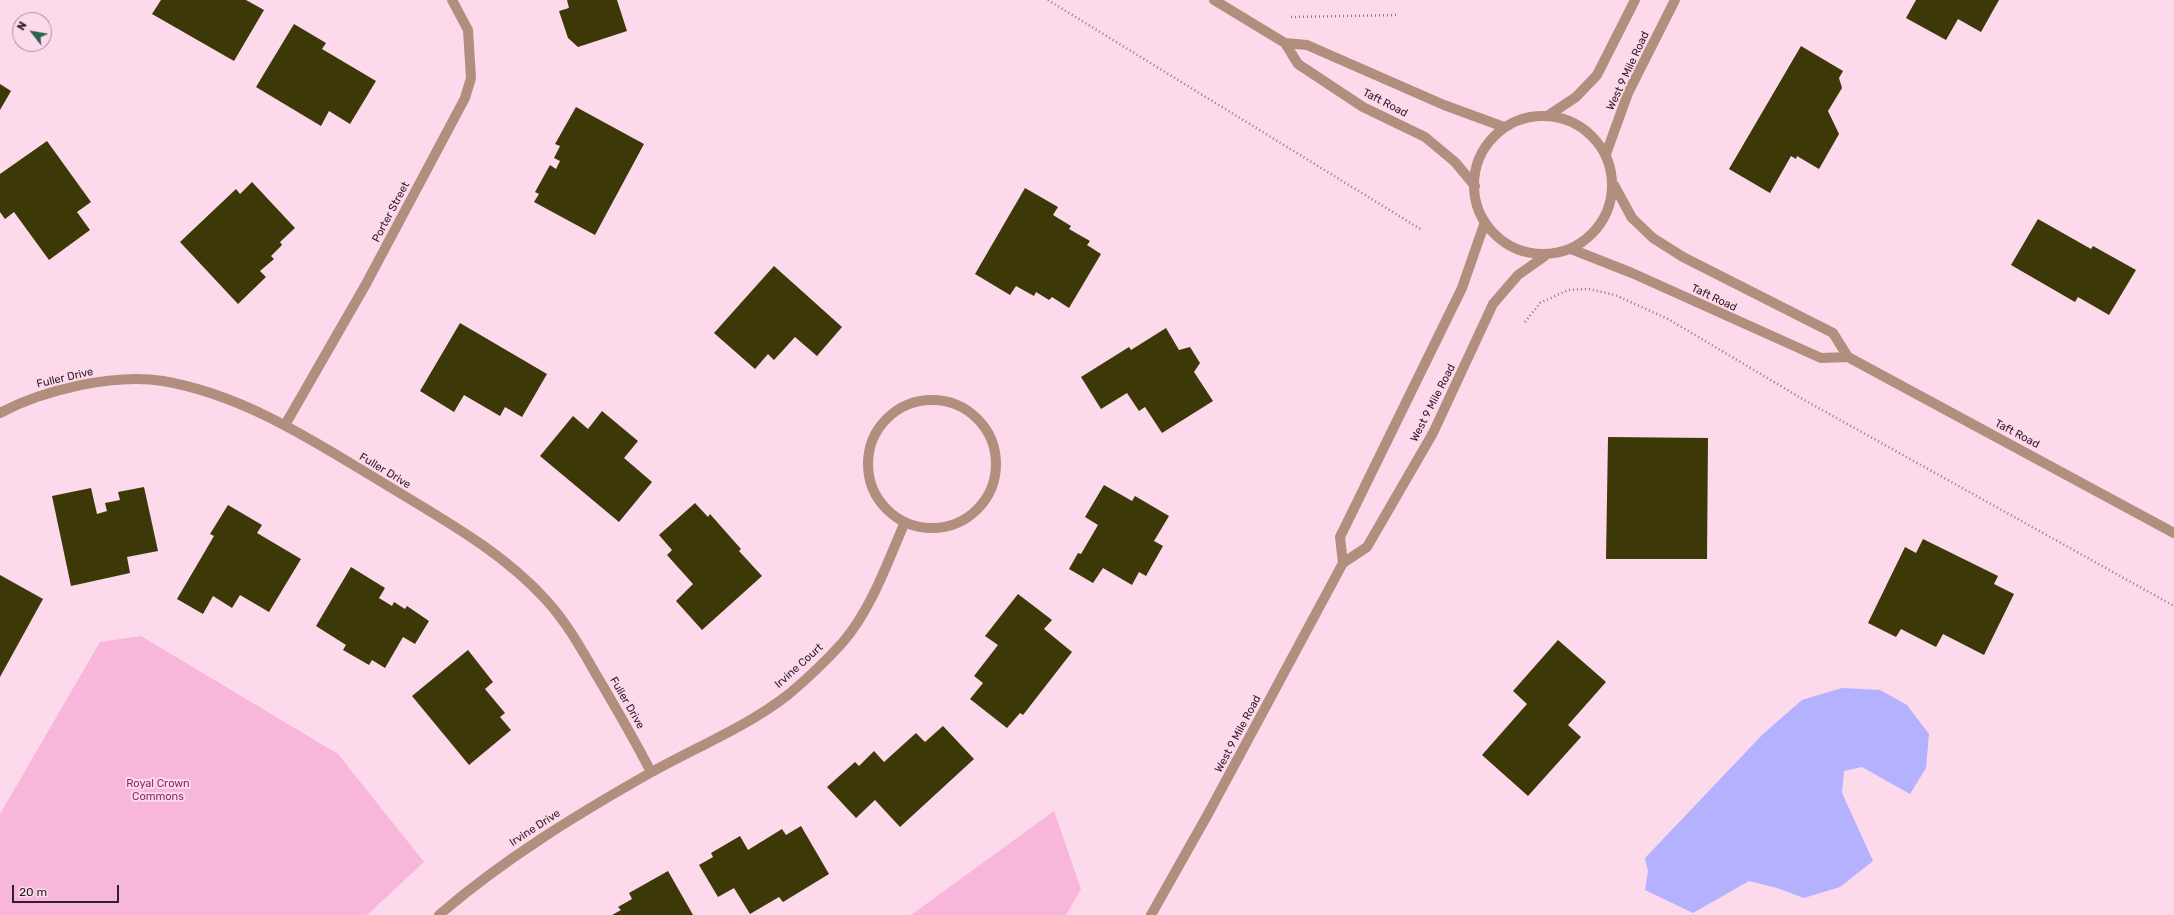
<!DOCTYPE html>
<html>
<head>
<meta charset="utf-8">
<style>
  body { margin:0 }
  #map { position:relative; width:2174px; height:915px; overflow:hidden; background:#fcd9eb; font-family:Rubik,sans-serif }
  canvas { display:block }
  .north { position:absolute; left:12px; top:12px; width:40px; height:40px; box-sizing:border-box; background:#fcd9eb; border:1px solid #aa8f9d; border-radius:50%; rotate:301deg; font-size:11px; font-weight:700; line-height:16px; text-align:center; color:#302029 }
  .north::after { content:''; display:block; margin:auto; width:14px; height:18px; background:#29644d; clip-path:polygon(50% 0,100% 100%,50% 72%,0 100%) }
  .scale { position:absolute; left:12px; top:885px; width:107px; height:18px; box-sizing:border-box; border:2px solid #302029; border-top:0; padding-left:5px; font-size:12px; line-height:14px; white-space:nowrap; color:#302029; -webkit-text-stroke:3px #fcd9eb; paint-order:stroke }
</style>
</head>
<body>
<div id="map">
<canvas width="2174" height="915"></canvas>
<div class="north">N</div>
<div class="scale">20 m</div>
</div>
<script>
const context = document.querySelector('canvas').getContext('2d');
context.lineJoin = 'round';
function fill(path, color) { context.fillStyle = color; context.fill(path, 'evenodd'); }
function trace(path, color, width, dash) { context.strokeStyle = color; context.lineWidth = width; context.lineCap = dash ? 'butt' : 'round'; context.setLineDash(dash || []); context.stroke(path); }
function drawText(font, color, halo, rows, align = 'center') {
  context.font = font + ' Rubik,sans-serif'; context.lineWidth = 4; context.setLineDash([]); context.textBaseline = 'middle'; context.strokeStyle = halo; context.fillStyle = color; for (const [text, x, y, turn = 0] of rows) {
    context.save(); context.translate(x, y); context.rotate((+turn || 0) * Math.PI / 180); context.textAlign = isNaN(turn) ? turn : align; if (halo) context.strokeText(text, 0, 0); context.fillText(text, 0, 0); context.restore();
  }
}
fill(new Path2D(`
  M 141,636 L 338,754 L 424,862 L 367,915 L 0,915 L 0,814 L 100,642 Z
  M 1054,811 L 1081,889 L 1066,915 L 911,915 Z`), '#f9b6db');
fill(new Path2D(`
  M 1842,688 L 1880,690 L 1907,705 L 1929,734 L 1926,768 L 1910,794 L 1862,767 L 1844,771 L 1842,793 L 1873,861 L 1840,887 L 1804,898 L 1777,888 L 1749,881 L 1693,913 L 1645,890 L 1648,871 L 1645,858 L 1763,734 L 1802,700 Z`), '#b4b2ff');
fill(new Path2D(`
  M 161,0 L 246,0 L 264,10 L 234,61 L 152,14 Z
  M 567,0 L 617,0 L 627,31 L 578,47 L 568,38 L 559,11 L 569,8 Z
  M 1916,0 L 1999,0 L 1981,32 L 1958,19 L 1946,40 L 1906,18 Z
  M 294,24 L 326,43 L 322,49 L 376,81 L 350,124 L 329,111 L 321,126 L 256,87 Z
  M 1801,46 L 1843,71 L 1839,78 L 1842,88 L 1828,111 L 1839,134 L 1819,169 L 1797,156 L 1796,159 L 1791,156 L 1770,193 L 1729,169 Z
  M 0,84 L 11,91 L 0,110 Z
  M 576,107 L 644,144 L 595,235 L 534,202 L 539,194 L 535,192 L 550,165 L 556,169 L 560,161 L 554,158 L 560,146 L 555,144 Z
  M 47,141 L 91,202 L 77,212 L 90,230 L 49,260 L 14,212 L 5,219 L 0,212 L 0,174 Z
  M 252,182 L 295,228 L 280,242 L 282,245 L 271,256 L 274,259 L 260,271 L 266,277 L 238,304 L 180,242 L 236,189 L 240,194 Z
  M 1025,188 L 1058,207 L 1053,215 L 1071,226 L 1069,229 L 1090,241 L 1087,245 L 1101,254 L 1069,308 L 1052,297 L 1049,300 L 1036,292 L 1034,296 L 1016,286 L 1010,295 L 975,274 Z
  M 2038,219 L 2091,249 L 2093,246 L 2136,270 L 2109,315 L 2078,297 L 2075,302 L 2011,265 Z
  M 774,266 L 842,327 L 817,356 L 795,337 L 774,360 L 768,354 L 755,369 L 714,333 Z
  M 460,323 L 547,374 L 522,417 L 505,407 L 500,416 L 464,395 L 454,412 L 420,391 Z
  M 1166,328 L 1179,350 L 1190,347 L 1200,363 L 1194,372 L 1213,401 L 1162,433 L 1145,407 L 1139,411 L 1127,393 L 1101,409 L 1081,377 L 1129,347 L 1131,350 Z
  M 602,411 L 638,441 L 624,458 L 652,482 L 619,522 L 540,456 L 573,416 L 588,429 Z
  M 1608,437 L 1708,438 L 1707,559 L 1606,559 Z
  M 1104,485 L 1132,501 L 1135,496 L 1169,516 L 1154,541 L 1163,546 L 1146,576 L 1139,572 L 1132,585 L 1103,568 L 1093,583 L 1069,569 L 1078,553 L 1081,554 L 1098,525 L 1085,517 Z
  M 144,487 L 158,551 L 127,557 L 130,573 L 71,586 L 52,496 L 91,488 L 97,514 L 107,511 L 105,503 L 120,500 L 118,492 Z
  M 695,503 L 708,517 L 710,514 L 741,549 L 739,551 L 762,576 L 702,630 L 676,601 L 693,584 L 667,555 L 672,550 L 659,535 Z
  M 228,505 L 262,525 L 257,533 L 301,559 L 269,612 L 240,595 L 232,608 L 213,596 L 203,614 L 177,599 L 214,536 L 210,534 Z
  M 1923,539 L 1998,576 L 1994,584 L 2014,594 L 1984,655 L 1943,634 L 1936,647 L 1901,629 L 1896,637 L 1868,623 L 1905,547 L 1916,553 Z
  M 351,567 L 385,588 L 379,598 L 392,606 L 394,602 L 405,609 L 407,606 L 429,621 L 415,644 L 403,637 L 385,668 L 372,660 L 369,665 L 343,650 L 346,645 L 316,626 Z
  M 0,575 L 43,599 L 0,677 Z
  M 1018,594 L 1052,620 L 1044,629 L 1072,652 L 1023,715 L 1020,713 L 1007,728 L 970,699 L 983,683 L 974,676 L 998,645 L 985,636 Z
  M 1558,640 L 1606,682 L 1568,725 L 1581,737 L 1528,796 L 1482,755 L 1527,704 L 1513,691 Z
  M 468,650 L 493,682 L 485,689 L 505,713 L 500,717 L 511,730 L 469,765 L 412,696 Z
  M 943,726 L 974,759 L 900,827 L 875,800 L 856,818 L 827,787 L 855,762 L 859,766 L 874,751 L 884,762 L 916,733 L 925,742 Z
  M 801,826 L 829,874 L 783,902 L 779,897 L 750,914 L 734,888 L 718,897 L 699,865 L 713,857 L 711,853 L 740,836 L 748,850 L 782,829 L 786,835 Z
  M 668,871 L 693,915 L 612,915 L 621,910 L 618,907 L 632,899 L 629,893 Z`), '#3c3808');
trace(new Path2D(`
  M 1048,0 L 1422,230
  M 1291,17 L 1398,15
  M 1525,322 L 1540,303 L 1568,290 L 1589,289 L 1615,295 L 1668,319 L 1806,401 L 2174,606`), '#8f7683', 2.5, [1, 3]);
trace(new Path2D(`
  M868 464a64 64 0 1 1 128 0a64 64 0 1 1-128 0Z
  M 0,413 C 43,390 114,373 163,381 C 245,395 315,442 385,484 C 442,519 502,551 547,601 C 567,623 582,650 597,676 C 616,708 634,739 651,772
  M 285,425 L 366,284 L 465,98 L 471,78 L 468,30 L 452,0
  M 439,915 C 504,859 576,815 650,773 C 696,747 747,727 789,694 C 808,678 827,660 843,642 C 871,610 888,561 905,522`), '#b28e7e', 10);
trace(new Path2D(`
  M 1214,0 L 1285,43 L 1307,45 L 1444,105 L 1504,127
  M 1285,43 L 1298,64 L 1363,107 L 1425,137 L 1455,162 L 1475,186
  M 1549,115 L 1576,97 L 1597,75 L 1635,0
  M1474 185a69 69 0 1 1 138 0a69 69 0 1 1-138 0Z
  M 1606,154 L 1628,93 L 1675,0
  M 1614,185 L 1632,218 L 1653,238 L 1683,257 L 1833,333 L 1848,357 L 2174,533
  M 1571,249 L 1632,273 L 1821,358 L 1848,357
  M 1343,563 L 1340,537 L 1462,288 L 1485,222
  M 1151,915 L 1208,814 L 1343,563 L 1367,547 L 1433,433 L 1493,304 L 1518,275 L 1545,256`), '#b28e7e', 10);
drawText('11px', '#302029', '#fcd9eb', [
  ["West 9 Mile Road",1628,71,-65],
  ["Taft Road",1385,103,27],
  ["Porter Street",391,212,-62],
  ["Taft Road",1714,298,25],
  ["Fuller Drive",65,378,-13],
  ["West 9 Mile Road",1433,403,-63],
  ["Taft Road",2017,434,28],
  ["Fuller Drive",385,471,31],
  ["Irvine Court",799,666,-42],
  ["Fuller Drive",627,703,60],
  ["West 9 Mile Road",1238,734,-62],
  ["Irvine Drive",535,828,-33]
]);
drawText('11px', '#882e67', '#fcd9eb', [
  ["Royal Crown",158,784],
  ["Commons",158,797]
]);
</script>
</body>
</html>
